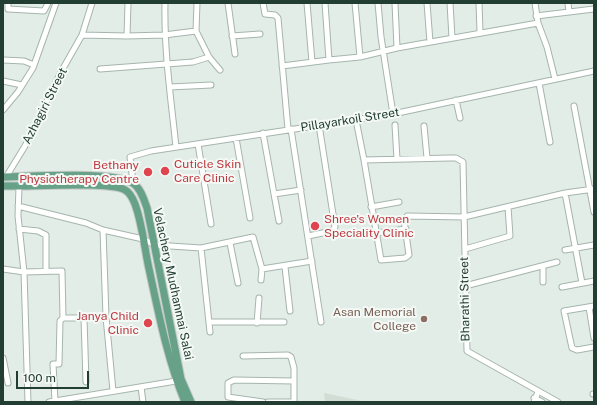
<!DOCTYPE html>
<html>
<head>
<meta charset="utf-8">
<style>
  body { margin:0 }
  #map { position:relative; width:597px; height:405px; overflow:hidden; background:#e3ede7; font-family:"Public Sans",sans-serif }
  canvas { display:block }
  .frame { position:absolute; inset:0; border:4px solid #223e32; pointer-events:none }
  .scale { position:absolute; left:16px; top:371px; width:73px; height:18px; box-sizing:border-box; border:2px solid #223e32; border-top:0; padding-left:5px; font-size:12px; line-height:14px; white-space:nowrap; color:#223e32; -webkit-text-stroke:3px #f4f9f5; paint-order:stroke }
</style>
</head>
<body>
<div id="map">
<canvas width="597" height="405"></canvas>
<div class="frame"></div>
<div class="scale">100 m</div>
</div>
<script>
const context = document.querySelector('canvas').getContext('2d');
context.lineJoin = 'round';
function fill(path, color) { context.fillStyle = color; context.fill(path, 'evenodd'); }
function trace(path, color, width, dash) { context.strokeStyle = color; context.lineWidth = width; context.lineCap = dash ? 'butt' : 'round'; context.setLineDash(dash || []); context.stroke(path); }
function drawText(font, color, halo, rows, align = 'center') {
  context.font = font + ' "Public Sans",sans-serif'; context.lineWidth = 4; context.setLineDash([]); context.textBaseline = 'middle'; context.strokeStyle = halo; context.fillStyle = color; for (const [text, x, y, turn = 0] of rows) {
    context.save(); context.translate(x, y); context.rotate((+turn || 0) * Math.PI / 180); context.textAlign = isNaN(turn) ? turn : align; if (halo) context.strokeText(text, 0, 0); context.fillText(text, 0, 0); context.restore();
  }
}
fill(new Path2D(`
  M 324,393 L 362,401 L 365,402 L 325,402 Z`), '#d1ddd5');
const minor = new Path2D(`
  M 8,3 L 8,9 L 44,11 L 48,3
  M 165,3 C 164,52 171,99 176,147
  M 197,3 L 196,31 L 209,57
  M 228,3 L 235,54
  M 263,3 L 265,14 L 275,15 L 278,18 L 288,129
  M 307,3 L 312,62
  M 355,3 L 360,57
  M 378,3 L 381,37 L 393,114
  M 395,3 L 397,48
  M 427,3 L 430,42
  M 450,3 L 452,38
  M 479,3 L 480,32
  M 535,3 L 538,23 L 547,47 L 555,79
  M 568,3 L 569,12
  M 536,16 L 594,9
  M 82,35 L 127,36 L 128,3
  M 127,36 L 164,35 L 196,31
  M 232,36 L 260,34
  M 3,60 L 24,61 L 34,65
  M 329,60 L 360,57 L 397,48 L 538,23
  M 282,66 L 329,60 L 325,3
  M 100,69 L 193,62 L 209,57 L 220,70
  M 3,81 L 22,85
  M 539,83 L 550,142
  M 170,87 L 211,85
  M 456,100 L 460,118
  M 574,106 L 594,212
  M 3,110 L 18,92 L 33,68 L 56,3
  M 356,120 L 364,160 L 450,158 L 456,158 L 463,162 L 467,351 L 558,402
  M 395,125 L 397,159
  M 424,126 L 427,158
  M 291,129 L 321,322
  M 263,133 L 274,194 L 301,190
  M 236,138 L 250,218
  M 198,144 L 211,224
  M 364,160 L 381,260 L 405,258 L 409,255 L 404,220 L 407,216 L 464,217 L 565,193 L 594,189
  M 6,177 L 25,146 L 61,72 L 82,35 L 92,3
  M 133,182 L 130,157 L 151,151 L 393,114 L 594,71
  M 19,187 L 18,216 L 24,272 L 62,271 L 63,318 L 84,318 L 86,382
  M 565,193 L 582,283
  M 274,194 L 279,221
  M 18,206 L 86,223 L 103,230 L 143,239 L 155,245 L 201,248 L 210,332
  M 371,207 L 399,202
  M 19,229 L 38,231 L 46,235 L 46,271
  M 103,230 L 106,317 L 113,391
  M 376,233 L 406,229
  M 308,236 L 332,231 L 335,227 L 319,125
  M 230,243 L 238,283
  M 201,248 L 253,237 L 262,269 L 261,280
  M 465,249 L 510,236 L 508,207
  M 565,250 L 594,245
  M 285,267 L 290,311
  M 3,269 L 24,272 L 28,402
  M 262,269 L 312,261
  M 543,282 L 543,266
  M 465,286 L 557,262
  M 562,287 L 594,281
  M 594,306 L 564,311 L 572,348 L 577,350 L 594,347
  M 589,307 L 594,338
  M 210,322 L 284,322
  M 257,323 L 259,298
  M 243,356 L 288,355 L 291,357 L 294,368 L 294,402
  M 3,358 L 8,383
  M 141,387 L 143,402
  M 593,394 L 594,394
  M 534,398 L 542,402
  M 55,401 L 53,364 L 59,364 L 60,321 L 63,318
  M 49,402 L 176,381
  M 263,402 L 228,397 L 228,383 L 234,380 L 294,381
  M 268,402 L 294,402
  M 534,402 L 538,392`);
const major = new Path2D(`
  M 3,177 C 30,177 116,170 134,184 C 141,189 144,200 147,208 L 181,379 L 191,402
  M 3,186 C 25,187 111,181 125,190 C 129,192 133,199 135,204 C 142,223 144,244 148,264 C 158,310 167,359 185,402`);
trace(minor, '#a5b5ad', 7);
trace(major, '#c1c9c6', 9);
trace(minor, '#fff', 5);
trace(major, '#67a288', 7);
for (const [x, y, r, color] of [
  [165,171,5,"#e0444e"],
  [148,172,5,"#e0444e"],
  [315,226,5,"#e0444e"],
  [424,319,4,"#8d6e63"],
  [148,323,5,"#e0444e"]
]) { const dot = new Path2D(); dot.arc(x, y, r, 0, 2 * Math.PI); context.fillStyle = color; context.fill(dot); trace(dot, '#f4f9f5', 1.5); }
drawText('12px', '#223e32', '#f4f9f5', [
  ["Azhagiri Street",45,106,-63],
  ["Pillayarkoil Street",350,120,-9],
  ["Velachery Mudhanmai Salai",173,284,78],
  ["Bharathi Street",465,299,-91]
]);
drawText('12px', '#be3a42', '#f4f9f5', [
  ["Cuticle Skin",174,164],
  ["Care Clinic",174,178],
  ["Bethany",139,165,"right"],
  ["Physiotherapy Centre",139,179,"right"],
  ["Shree's Women",324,219],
  ["Speciality Clinic",324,233],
  ["Janya Child",139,316,"right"],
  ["Clinic",139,330,"right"]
], 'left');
drawText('12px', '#785e54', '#f4f9f5', [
  ["Asan Memorial",416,312],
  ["College",416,326]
], 'right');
</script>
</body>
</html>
